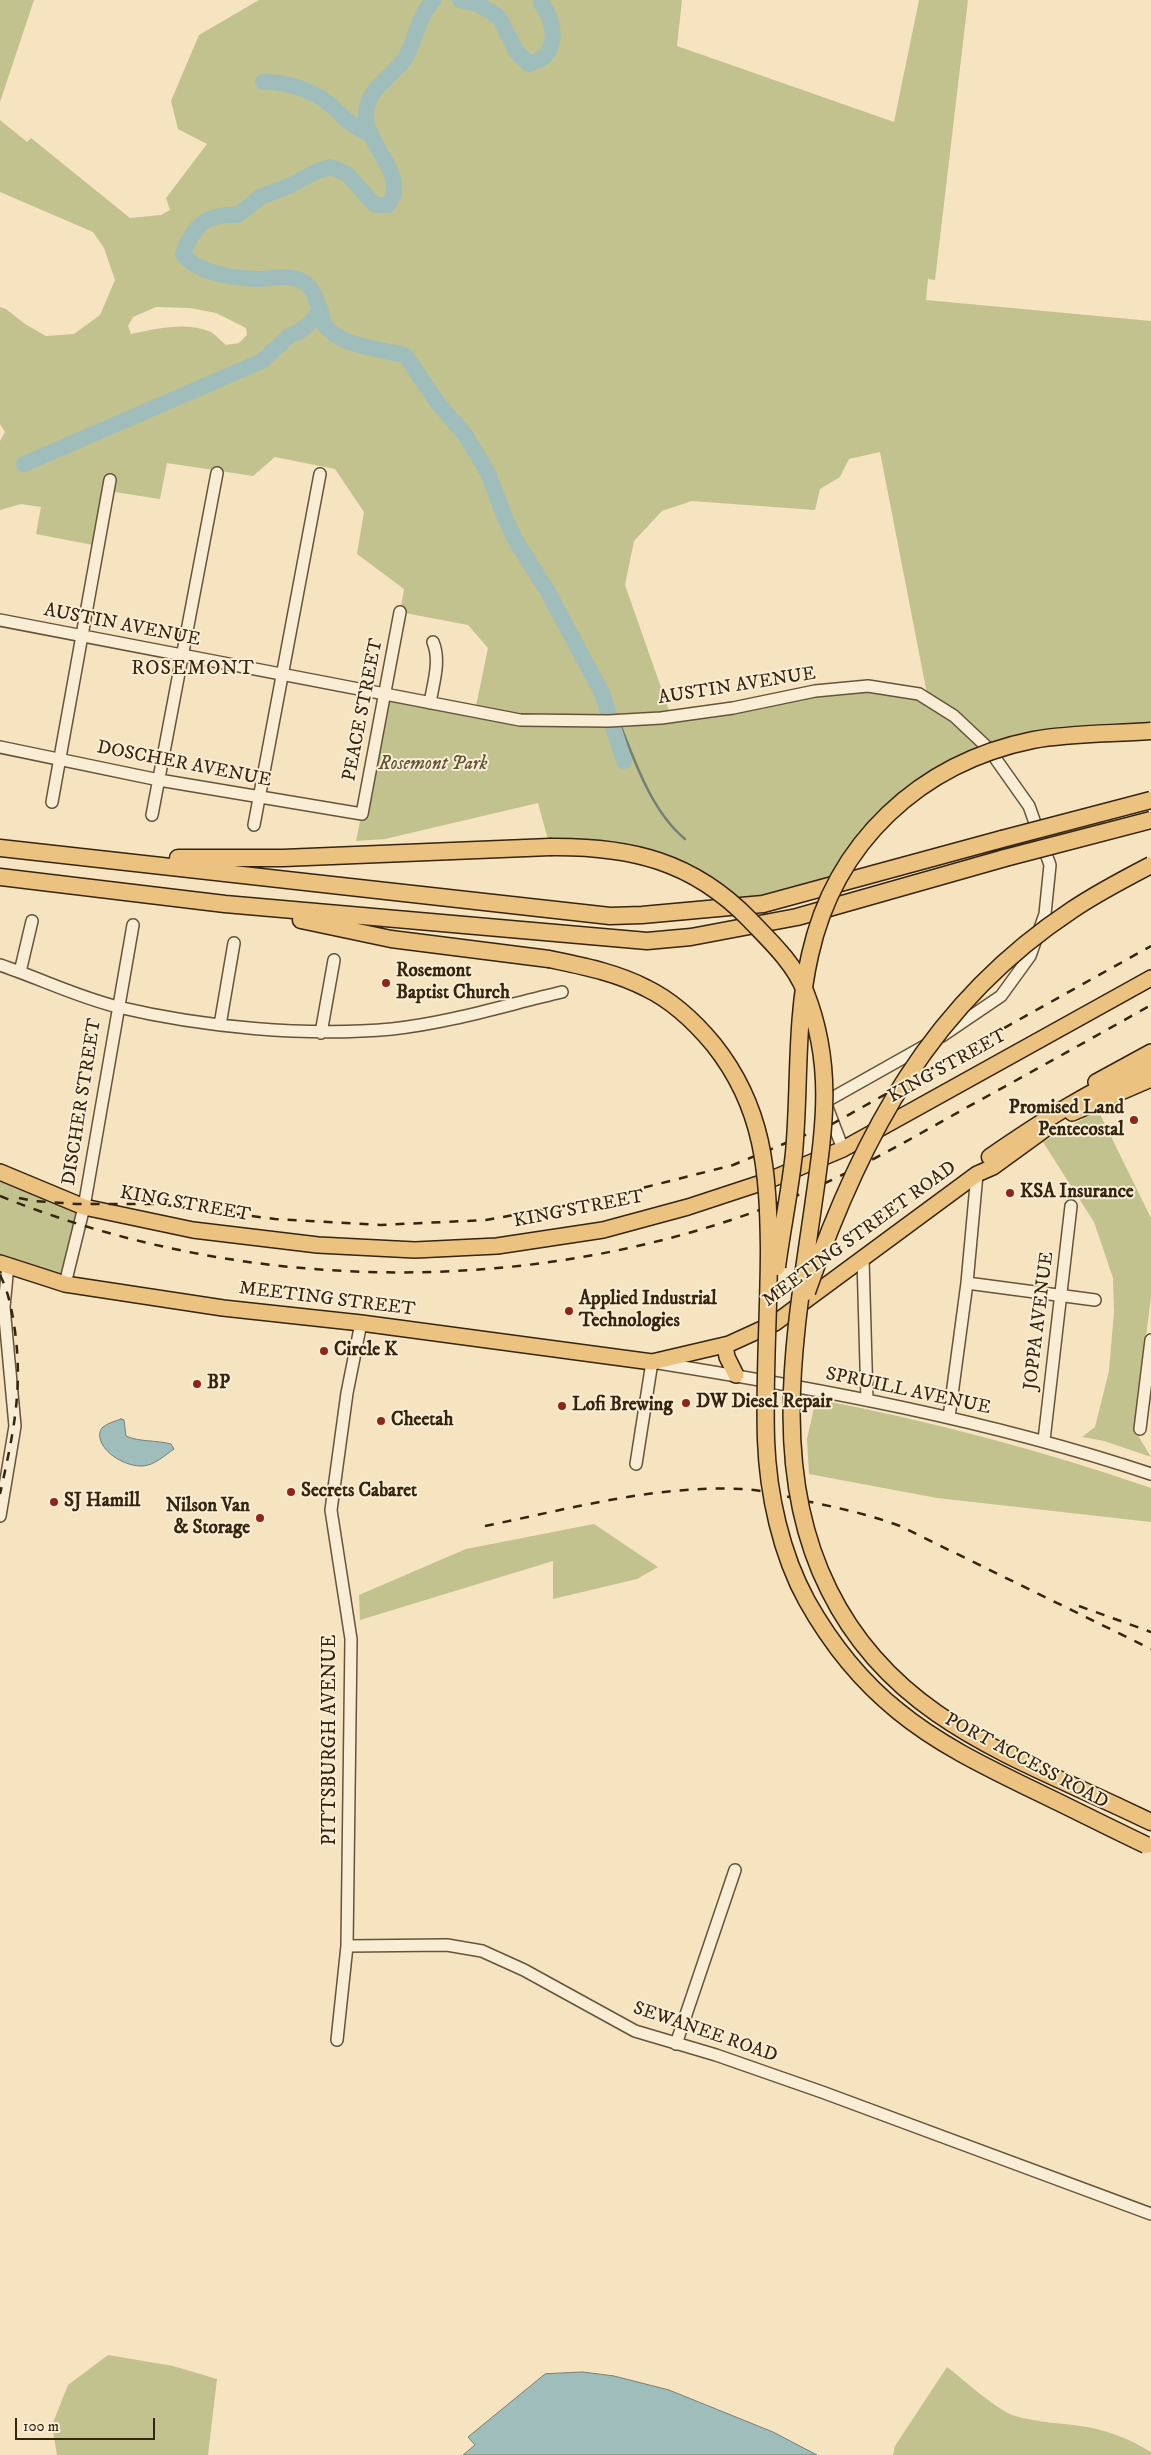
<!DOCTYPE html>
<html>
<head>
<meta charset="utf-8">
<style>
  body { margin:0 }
  #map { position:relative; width:1151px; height:2455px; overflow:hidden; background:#f6e3c0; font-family:"IM FELL DW Pica",serif }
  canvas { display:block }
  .scale { position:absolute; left:15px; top:2418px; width:140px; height:22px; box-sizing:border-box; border:2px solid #35240e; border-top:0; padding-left:6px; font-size:15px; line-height:18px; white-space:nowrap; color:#35240e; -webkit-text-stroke:4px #f9edd6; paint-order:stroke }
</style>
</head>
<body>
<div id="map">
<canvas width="1151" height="2455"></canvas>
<div class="scale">100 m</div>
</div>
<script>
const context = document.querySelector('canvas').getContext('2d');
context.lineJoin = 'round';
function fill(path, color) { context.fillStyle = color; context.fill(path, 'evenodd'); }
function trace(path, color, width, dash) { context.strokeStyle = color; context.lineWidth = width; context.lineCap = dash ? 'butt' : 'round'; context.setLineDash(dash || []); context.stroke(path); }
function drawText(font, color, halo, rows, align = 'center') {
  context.font = font + ' "IM FELL DW Pica",serif'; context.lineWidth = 4; context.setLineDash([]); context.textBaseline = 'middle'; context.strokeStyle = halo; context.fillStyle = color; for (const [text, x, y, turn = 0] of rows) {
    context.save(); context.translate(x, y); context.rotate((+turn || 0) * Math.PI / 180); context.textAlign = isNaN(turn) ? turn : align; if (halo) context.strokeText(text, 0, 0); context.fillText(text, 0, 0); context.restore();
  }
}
fill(new Path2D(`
  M 0,0 L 34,0 L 0,102 Z
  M 259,0 L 682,0 L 677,46 L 894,122 L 919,0 L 968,0 L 935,280 L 928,279 L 926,300 L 1151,321 L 1151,731 L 1051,738 L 931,779 L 834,883 L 736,906 L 682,869 L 550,847 L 538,803 L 385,839 L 356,841 L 385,695 L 475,711 L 488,648 L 468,625 L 400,612 L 404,589 L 357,554 L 364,512 L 335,469 L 275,457 L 253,476 L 167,463 L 160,499 L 108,491 L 98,546 L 36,534 L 41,507 L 21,504 L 0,510 L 0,441 L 5,432 L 0,424 L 0,307 L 6,309 L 25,324 L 46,336 L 74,334 L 100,315 L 115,280 L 104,248 L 93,232 L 0,192 L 0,120 L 27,142 L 31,138 L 130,218 L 161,215 L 170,210 L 166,198 L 207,144 L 178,129 L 171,101 L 199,35 ZM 156,307 L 190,308 L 216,313 L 246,328 L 247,335 L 239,343 L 226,345 C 221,341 216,335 211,332 C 186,321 156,329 131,334 L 128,326 L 133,317 ZM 880,452 L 928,699 L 868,686 L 671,716 L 625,585 L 634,541 L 662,511 L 692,501 L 815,510 L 820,489 L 840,477 L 849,459 Z
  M 1098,1110 L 1151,1218 L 1151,1297 L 1134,1429 L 1151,1457 L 1104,1441 L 1082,1437 L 1095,1427 L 1109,1371 L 1114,1312 L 1113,1278 L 1094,1222 L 1043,1142 Z
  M 0,1172 L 84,1207 L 65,1284 L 0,1263 Z
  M 816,1399 C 929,1421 1042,1450 1151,1488 L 1151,1522 L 937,1498 L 809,1474 L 807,1439 Z
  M 594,1524 L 658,1567 L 637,1579 L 553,1599 L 553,1561 L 360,1620 L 359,1595 L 466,1549 Z
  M 108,2355 L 173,2366 L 217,2379 L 208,2455 L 57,2455 L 52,2425 L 68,2385 Z
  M 947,2367 C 964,2380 995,2409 1015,2416 C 1039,2423 1063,2423 1087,2427 C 1110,2431 1131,2440 1151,2452 L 1151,2455 L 893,2455 L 895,2446 Z`), '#c2c28e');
const water = new Path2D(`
  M 121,1419 L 124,1420 L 126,1436 C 139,1442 156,1440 171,1444 L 174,1449 C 165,1455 155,1465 143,1466 C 127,1467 103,1454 100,1438 C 99,1433 100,1430 103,1427 C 108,1423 116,1421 121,1419 Z
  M 583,2372 L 614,2376 L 669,2390 L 773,2432 L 817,2455 L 463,2455 L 475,2445 L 468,2437 L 545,2374 Z`);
fill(water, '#9fbdba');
trace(water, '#758075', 1);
trace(new Path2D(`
  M 481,469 L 576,632 L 617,717
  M 620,724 C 635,762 652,812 685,839`), '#758075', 2.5);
trace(new Path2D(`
  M 434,0 C 416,17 417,42 403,61 C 390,79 368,88 366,113 C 364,141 397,164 394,192 C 394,196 390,201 388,205 L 375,205 L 347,174 L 331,167 L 317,171 L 289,186 L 260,197 L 238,215 C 207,213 193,226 183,254 C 197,273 230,277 253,279 C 268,280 287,273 302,281 C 317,289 318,308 323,321 C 332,345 383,350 405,355 L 437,402 L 466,436 L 488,473 L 505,518 L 516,541 L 548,592 L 602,693 L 624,761
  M 460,0 L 478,4 L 499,17 L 516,51 L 529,64 C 533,62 540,60 544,57 C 559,41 552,17 541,3 L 542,0
  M 263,82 C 286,81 316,91 334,108 C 349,122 351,126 371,134
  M 24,464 L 262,361 L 290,335 C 303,332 313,320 321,310`), '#9fbdba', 16);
const minor = new Path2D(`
  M 0,620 L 520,720 L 608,721 L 661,718 L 733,708 L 815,691 L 868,686 L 919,694 L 954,716 L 988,748 L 1029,806 L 1050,865 L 1045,914 L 1030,956 L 1001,996 L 942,1036
  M 430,703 C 433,684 441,661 433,642
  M 0,747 L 159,780 L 362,814 L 400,612
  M 52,802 L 110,480
  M 152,815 L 217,473
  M 254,825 L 320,474
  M 0,965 C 39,978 77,997 118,1007 C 202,1027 306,1037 392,1029 C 449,1023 506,1005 562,992
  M 20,972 L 32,921
  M 220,1025 L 234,943
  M 321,1033 L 334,960
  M 843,1149 L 825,1102 L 928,1044
  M 863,1259 L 867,1400
  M 967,1283 L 1095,1300
  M 65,1284 L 84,1207 L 133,925
  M 949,1417 L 967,1283 L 977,1174
  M 1140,1429 L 1151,1340
  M 1044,1440 L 1071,1206
  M 636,1464 L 652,1362 C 821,1389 989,1420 1151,1474
  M 0,1516 L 15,1426 L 4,1307 L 8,1265
  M 347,1946 L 447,1945 L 482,1951 L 524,1970 L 635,2031 L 716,2055 L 822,2092 L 1151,2214
  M 337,2040 L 347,1946 L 351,1639 L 331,1510 L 347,1393 L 361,1323
  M 676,2044 L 735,1870`);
const major = new Path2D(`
  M 1096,1082 L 1151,1052
  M 1072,1113 L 1151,1079
  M 0,1172 L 84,1207 L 193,1230 L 318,1245 L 415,1250 L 497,1246 L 603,1230 L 688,1207 L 767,1181 L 843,1149 L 1151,978
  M 0,1263 L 65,1284 L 223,1308 L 361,1323 L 652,1362 L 729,1344 L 775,1323 L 977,1174 L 993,1167 L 1044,1130
  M 725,1345 L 727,1357 L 736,1375`);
const highway = new Path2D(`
  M 0,848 L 610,916 L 642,915 L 763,904 L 1002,839
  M 178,858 L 283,858 L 550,847
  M 0,877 L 225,904 L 647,941 L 691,937 L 797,917 L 1005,858
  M 301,920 L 391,939 L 549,959
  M 990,1157 C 1045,1119 1090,1091 1151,1064
  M 1117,1806 L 1151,1822`);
trace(minor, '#65543a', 14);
trace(major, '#35240e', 18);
trace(highway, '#35240e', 19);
trace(minor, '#f9edd6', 11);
trace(major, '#ebc280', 15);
trace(highway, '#ebc280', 16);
trace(new Path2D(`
  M 0,1196 C 254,1299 560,1299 812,1189 C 864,1166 914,1137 964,1109 C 1026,1075 1089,1040 1151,1005
  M 19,1198 L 34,1201 L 76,1204 L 157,1204 L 275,1219 L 380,1225 L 486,1220 L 591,1201 L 733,1165 L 834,1123 L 1151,946
  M 0,1275 C 9,1293 12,1311 15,1331 C 23,1391 13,1435 0,1494
  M 485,1526 C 569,1509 655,1485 741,1489 C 761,1490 782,1495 801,1500 C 835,1507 868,1514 900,1526 L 1151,1649
  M 1079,1606 L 1151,1632`), '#35240e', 2.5, [9, 9]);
const highwayBridge = new Path2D(`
  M 1002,839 L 1151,800
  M 550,847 C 630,846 693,861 750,920 C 770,941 794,963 805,991 C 836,1069 823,1135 812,1214 C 794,1339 770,1472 829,1590 C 889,1712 1001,1752 1117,1806
  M 1005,858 L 1151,820
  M 549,959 C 582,966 615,972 646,988 C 673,1001 695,1022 714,1045 C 764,1108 768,1172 769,1248 C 769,1312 764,1376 766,1440 C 768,1494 781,1554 807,1601 C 830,1642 862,1682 898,1711 C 937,1743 982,1765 1027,1787 C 1067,1806 1106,1826 1146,1845
  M 777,1267 C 782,1229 790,1191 794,1153 C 800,1087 795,1020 810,955 C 835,842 920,763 1033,740 C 1071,733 1112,734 1151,731
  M 807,1292 C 861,1136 931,1003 1072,910 C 1097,893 1124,879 1151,865`);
trace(highwayBridge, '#35240e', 19, []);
trace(highwayBridge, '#ebc280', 16);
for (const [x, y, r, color] of [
  [386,983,5,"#8f2418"],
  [1134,1120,5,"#8f2418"],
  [1010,1193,5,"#8f2418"],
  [569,1311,5,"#8f2418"],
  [324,1351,5,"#8f2418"],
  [197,1384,5,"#8f2418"],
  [686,1403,5,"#8f2418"],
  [562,1406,5,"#8f2418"],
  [381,1421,5,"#8f2418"],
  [291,1492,5,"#8f2418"],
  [54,1502,5,"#8f2418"],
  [260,1518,5,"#8f2418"]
]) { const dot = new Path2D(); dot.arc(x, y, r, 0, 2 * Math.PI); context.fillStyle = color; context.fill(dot); trace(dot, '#f9edd6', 2); }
drawText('19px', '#35240e', '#f9edd6', [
  ["AUSTIN AVENUE",122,626,11],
  ["AUSTIN AVENUE",737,687,-9],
  ["PEACE STREET",364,710,-79],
  ["DOSCHER AVENUE",184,765,11],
  ["KING STREET",948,1067,-29],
  ["DISCHER STREET",83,1102,-81],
  ["KING STREET",185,1205,10],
  ["KING STREET",579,1210,-11],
  ["MEETING STREET ROAD",860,1235,-36],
  ["MEETING STREET",327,1300,7],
  ["JOPPA AVENUE",1040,1321,-83],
  ["SPRUILL AVENUE",908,1392,12],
  ["PITTSBURGH AVENUE",331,1740,-90],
  ["PORT ACCESS ROAD",1026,1762,28],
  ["SEWANEE ROAD",705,2033,19]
]);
drawText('italic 19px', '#5f5334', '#f9edd6', [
  ["Rosemont Park",433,765]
]);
drawText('bold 19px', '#35240e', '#f9edd6', [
  ["Rosemont",396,972],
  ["Baptist Church",396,994],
  ["Promised Land",1124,1109,"right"],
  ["Pentecostal",1124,1131,"right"],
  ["KSA Insurance",1020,1193],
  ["Applied Industrial",579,1300],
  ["Technologies",579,1322],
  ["Circle K",334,1351],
  ["BP",207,1384],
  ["DW Diesel Repair",696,1403],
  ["Lofi Brewing",572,1406],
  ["Cheetah",391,1421],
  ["Secrets Cabaret",301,1492],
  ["SJ Hamill",64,1502],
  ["Nilson Van",250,1507,"right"],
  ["& Storage",250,1529,"right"]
], 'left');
context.letterSpacing = '1px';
drawText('20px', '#35240e', '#f9edd6', [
  ["ROSEMONT",193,670]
]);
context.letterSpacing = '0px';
</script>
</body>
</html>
